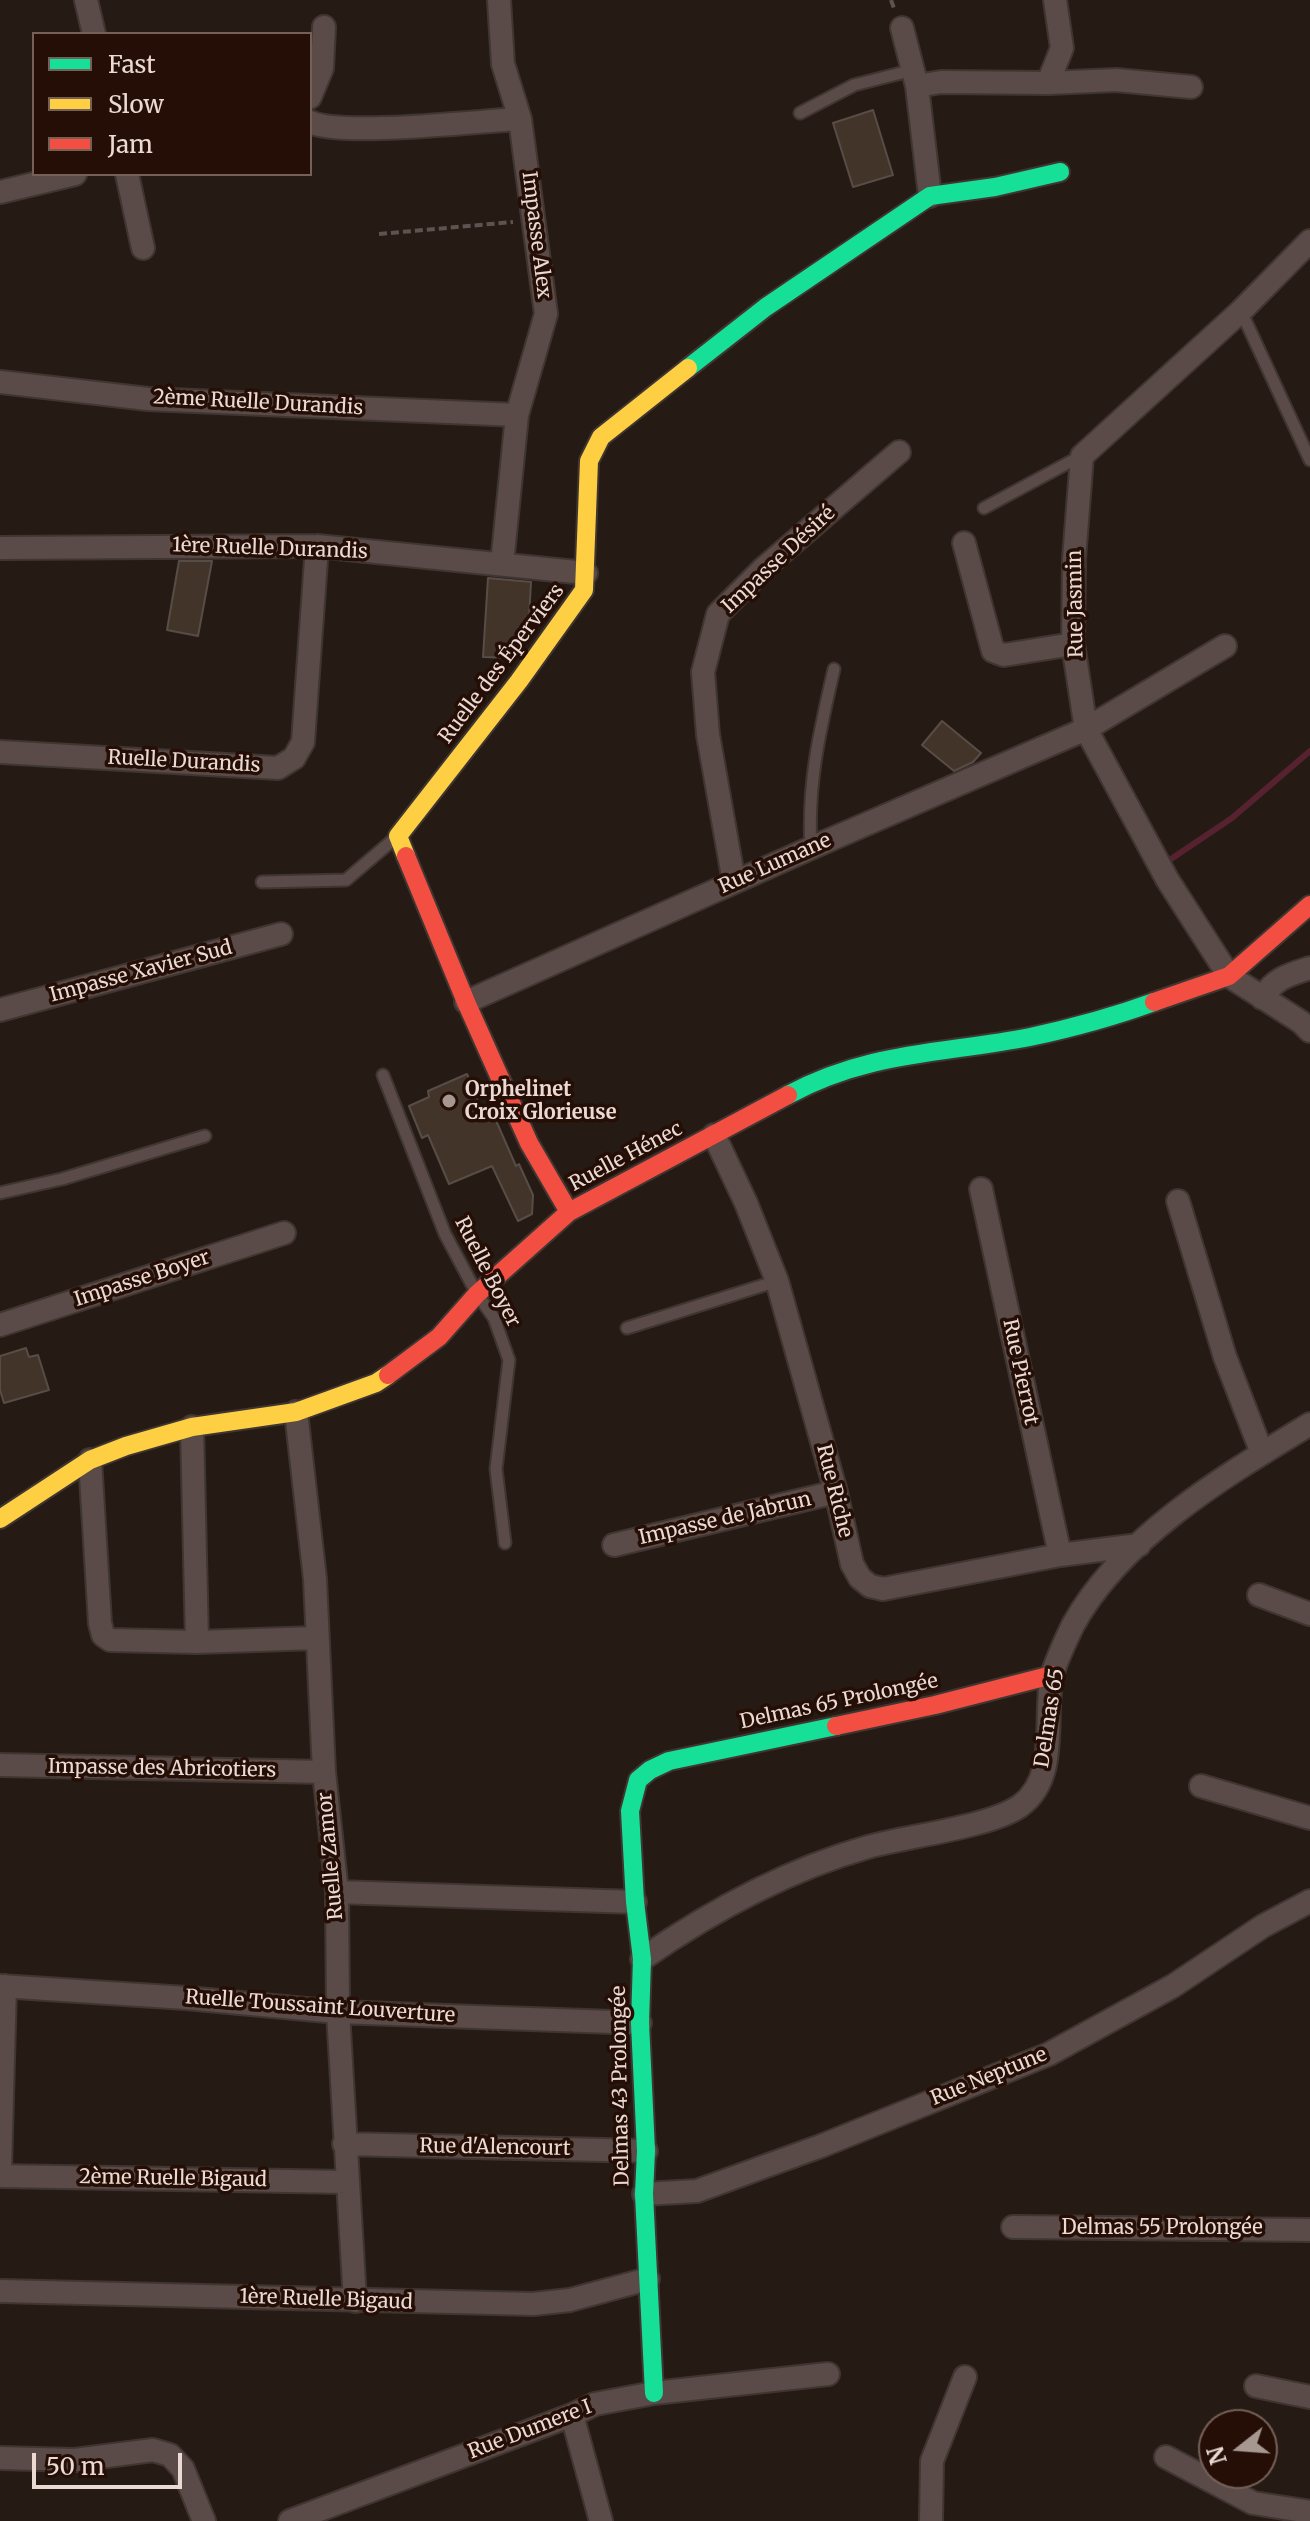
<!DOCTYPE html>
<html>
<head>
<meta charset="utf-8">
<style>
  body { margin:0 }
  #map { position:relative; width:1310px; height:2521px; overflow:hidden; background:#261a15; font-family:Merriweather,serif }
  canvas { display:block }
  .legend { position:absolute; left:32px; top:32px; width:280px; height:144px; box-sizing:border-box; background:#240e05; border:2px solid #746057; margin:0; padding:10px 14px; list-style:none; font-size:24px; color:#ebdad3 }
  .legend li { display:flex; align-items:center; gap:16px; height:40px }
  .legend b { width:40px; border:2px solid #746057 }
  .north { position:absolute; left:1198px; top:2409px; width:80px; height:80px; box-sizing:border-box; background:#240e05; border:2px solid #746057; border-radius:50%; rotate:253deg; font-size:22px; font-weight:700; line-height:32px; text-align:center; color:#ebdad3 }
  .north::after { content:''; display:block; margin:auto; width:28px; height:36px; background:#a69790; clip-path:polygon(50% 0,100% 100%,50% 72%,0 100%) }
  .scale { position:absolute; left:32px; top:2453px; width:150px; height:36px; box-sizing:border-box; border:4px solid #ebdad3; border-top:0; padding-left:10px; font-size:24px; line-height:28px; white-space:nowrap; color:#ebdad3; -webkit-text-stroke:6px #240e05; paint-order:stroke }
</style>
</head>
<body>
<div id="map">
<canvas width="1310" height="2521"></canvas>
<ul class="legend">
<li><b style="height:10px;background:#16e098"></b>Fast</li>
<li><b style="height:10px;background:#ffcf43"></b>Slow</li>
<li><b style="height:10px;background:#f24e42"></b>Jam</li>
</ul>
<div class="north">N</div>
<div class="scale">50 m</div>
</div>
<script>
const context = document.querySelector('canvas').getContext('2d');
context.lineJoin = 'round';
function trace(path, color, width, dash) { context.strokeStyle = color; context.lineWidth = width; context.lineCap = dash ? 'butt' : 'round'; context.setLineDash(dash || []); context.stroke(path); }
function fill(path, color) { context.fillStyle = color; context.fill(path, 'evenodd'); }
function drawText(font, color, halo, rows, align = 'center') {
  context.font = font + ' Merriweather,serif'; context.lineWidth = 7; context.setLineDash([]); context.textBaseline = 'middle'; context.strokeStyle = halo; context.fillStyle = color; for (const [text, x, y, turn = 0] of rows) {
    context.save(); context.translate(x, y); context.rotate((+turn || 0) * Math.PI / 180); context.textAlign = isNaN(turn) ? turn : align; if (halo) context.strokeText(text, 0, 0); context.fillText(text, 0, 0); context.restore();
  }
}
trace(new Path2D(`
  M 1171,859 L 1232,818 L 1310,751`), '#572230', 6);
const building = new Path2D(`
  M 873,110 L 893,175 L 853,187 L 833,123 Z
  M 179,561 L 212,561 L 198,636 L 167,630 Z
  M 488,578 L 531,582 L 528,636 L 512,658 L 483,657 Z
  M 942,721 L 981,753 L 973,762 L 954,771 L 922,745 Z
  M 467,1074 L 486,1120 L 494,1116 L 516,1166 L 519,1164 L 533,1195 L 532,1214 L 518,1221 L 492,1166 L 449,1184 L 428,1135 L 422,1138 L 409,1106 L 429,1097 L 428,1091 Z
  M 26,1348 L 29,1357 L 38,1355 L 49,1390 L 4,1403 L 0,1390 L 0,1356 Z`);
fill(building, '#423428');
trace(building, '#574d47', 2);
const lane = new Path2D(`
  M 800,113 L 854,85 L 913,70
  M 1241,311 L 1310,460
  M 984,508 L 1081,456
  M 811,848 C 807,784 820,730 834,669
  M 262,882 L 346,880 L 394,839
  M 383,1075 L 445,1234 L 477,1294 L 494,1318 L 509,1360 L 496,1469 L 505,1543
  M 0,1193 L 62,1179 L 205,1136
  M 627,1328 L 777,1281`);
const street = new Path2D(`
  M 86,0 L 94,34
  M 499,0 L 503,64 L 520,119 L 546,314 L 517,415 L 502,564
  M 902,28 L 917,86 L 930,196
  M 1048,83 L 1062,48 L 1055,0
  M 917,86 L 941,82 L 1048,83 L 1116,80 L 1191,87
  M 310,97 L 322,68 L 324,27
  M 310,122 C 341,137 478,121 520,119
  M 127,174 L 143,248
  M 0,192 L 75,174
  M 1310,241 L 1241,311 L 1082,456 L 1074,559 L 1073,644 L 1086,729 L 1167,879 L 1229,976 L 1301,1022 L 1310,1031
  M 0,382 L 148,399 L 517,415
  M 964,543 L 993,651 L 1004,655 L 1073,644
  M 0,548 L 317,546 L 586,573
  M 0,752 L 278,768 L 294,758 L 303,742 L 317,546
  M 734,882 L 708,735 L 703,672 L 718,614 L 764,568 L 899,452
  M 1262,998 C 1275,978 1288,975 1310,968
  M 466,1002 L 811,848 L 1086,729 L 1225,646
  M 0,1010 L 281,934
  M 714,1135 L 746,1203 L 777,1281 L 836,1492 L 852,1564 L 860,1578 L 870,1586 L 883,1589 L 1060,1555 L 1139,1545
  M 981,1189 L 1060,1555
  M 1178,1201 L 1225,1357 L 1262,1453
  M 0,1325 L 284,1233
  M 296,1412 L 315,1579 L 324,1772 L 337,1892 L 338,2012 L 355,2301
  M 192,1427 L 197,1642 L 316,1638
  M 90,1460 L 100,1623 L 103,1635 L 110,1640 L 197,1642
  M 614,1545 L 836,1492
  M 1259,1595 L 1310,1614
  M 0,1765 L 324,1772
  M 1201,1786 L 1310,1818
  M 337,1892 L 635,1902
  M 642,1959 C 711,1911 787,1870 868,1847 C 907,1836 990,1827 1020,1806 C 1060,1777 1043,1718 1052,1676 C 1056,1660 1066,1640 1073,1625 C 1121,1537 1226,1475 1310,1424
  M 0,1986 L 186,1998 L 338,2012 L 640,2023
  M 344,2144 L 646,2151
  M 0,2169 L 5,1986
  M 0,2176 L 346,2182
  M 644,2194 L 697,2191 L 821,2146 L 1049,2054 L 1173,1986 L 1263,1926 L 1310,1901
  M 1013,2227 L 1310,2230
  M 0,2291 L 533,2304 L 570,2300 L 648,2279
  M 1256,2386 L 1310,2397
  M 572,2415 L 601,2521
  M 1166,2457 L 1253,2503 L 1310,2512
  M 0,2458 L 75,2460 L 153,2450 L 170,2455 L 183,2469 L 204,2521
  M 290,2521 L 572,2415 L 595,2404 L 654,2393 L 828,2374
  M 931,2521 L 932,2461 L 965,2377`);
const fast = new Path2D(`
  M 688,368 L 766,307 L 930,196 L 995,187 L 1060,172
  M 788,1095 C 869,1051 943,1054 1030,1037 C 1072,1028 1113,1017 1154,1002
  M 654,2393 L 644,2194 L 646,2151 L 640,2023 L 642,1959 L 635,1902 L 630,1811 L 638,1780 L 650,1770 L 669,1761 L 836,1726`);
const slow = new Path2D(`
  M 406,856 L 398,836 L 519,681 L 584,590 L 589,461 L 601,437 L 688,368
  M 0,1519 L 90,1460 L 126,1446 L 192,1427 L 296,1412 L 376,1383 L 388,1375`);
const jam = new Path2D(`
  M 406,856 L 466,1002 L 529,1143 L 569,1212
  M 1154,1002 L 1229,976 L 1310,905
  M 388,1375 L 439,1337 L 477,1294 L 569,1212 L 788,1095
  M 836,1726 L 935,1705 L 1052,1675`);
trace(lane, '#403631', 15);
trace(street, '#403631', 26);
trace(fast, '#403631', 22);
trace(slow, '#403631', 22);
trace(jam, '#403631', 22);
trace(new Path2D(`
  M 891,0 L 895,11
  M 379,234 L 513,222`), '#5f5250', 4, [8, 4]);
trace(lane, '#5a4a48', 11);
trace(street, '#5a4a48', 22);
trace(fast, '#16e098', 18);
trace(slow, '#ffcf43', 18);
trace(jam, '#f24e42', 18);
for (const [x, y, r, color] of [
  [449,1101,8,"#a69790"]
]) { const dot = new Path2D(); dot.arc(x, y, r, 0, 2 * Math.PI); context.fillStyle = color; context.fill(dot); trace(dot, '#240e05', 3); }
drawText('20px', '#ebdad3', '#240e05', [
  ["Impasse Alex",536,235,83],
  ["2ème Ruelle Durandis",258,403,3],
  ["1ère Ruelle Durandis",270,549,2],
  ["Impasse Désiré",779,560,-43],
  ["Rue Jasmin",1076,604,-91],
  ["Ruelle des Éperviers",502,664,-53],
  ["Ruelle Durandis",184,762,3],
  ["Rue Lumane",775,864,-24],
  ["Impasse Xavier Sud",141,972,-15],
  ["Ruelle Hénec",626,1157,-28],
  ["Ruelle Boyer",487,1272,63],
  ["Impasse Boyer",142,1279,-18],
  ["Rue Pierrot",1020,1372,78],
  ["Rue Riche",834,1491,76],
  ["Impasse de Jabrun",725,1519,-13],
  ["Delmas 65 Prolongée",839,1702,-12],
  ["Delmas 65",1050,1718,-81],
  ["Impasse des Abricotiers",162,1769,1],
  ["Ruelle Zamor",331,1856,-95],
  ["Ruelle Toussaint Louverture",320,2007,4],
  ["Rue Neptune",989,2077,-22],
  ["Delmas 43 Prolongée",621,2086,-91],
  ["Rue d'Alencourt",495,2148,1],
  ["2ème Ruelle Bigaud",173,2179,1],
  ["Delmas 55 Prolongée",1162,2228],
  ["1ère Ruelle Bigaud",326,2300,2],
  ["Rue Dumere I",530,2430,-21]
]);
drawText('bold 20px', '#ebdad3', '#240e05', [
  ["Orphelinet",465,1090],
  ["Croix Glorieuse",465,1113]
], 'left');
</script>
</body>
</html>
